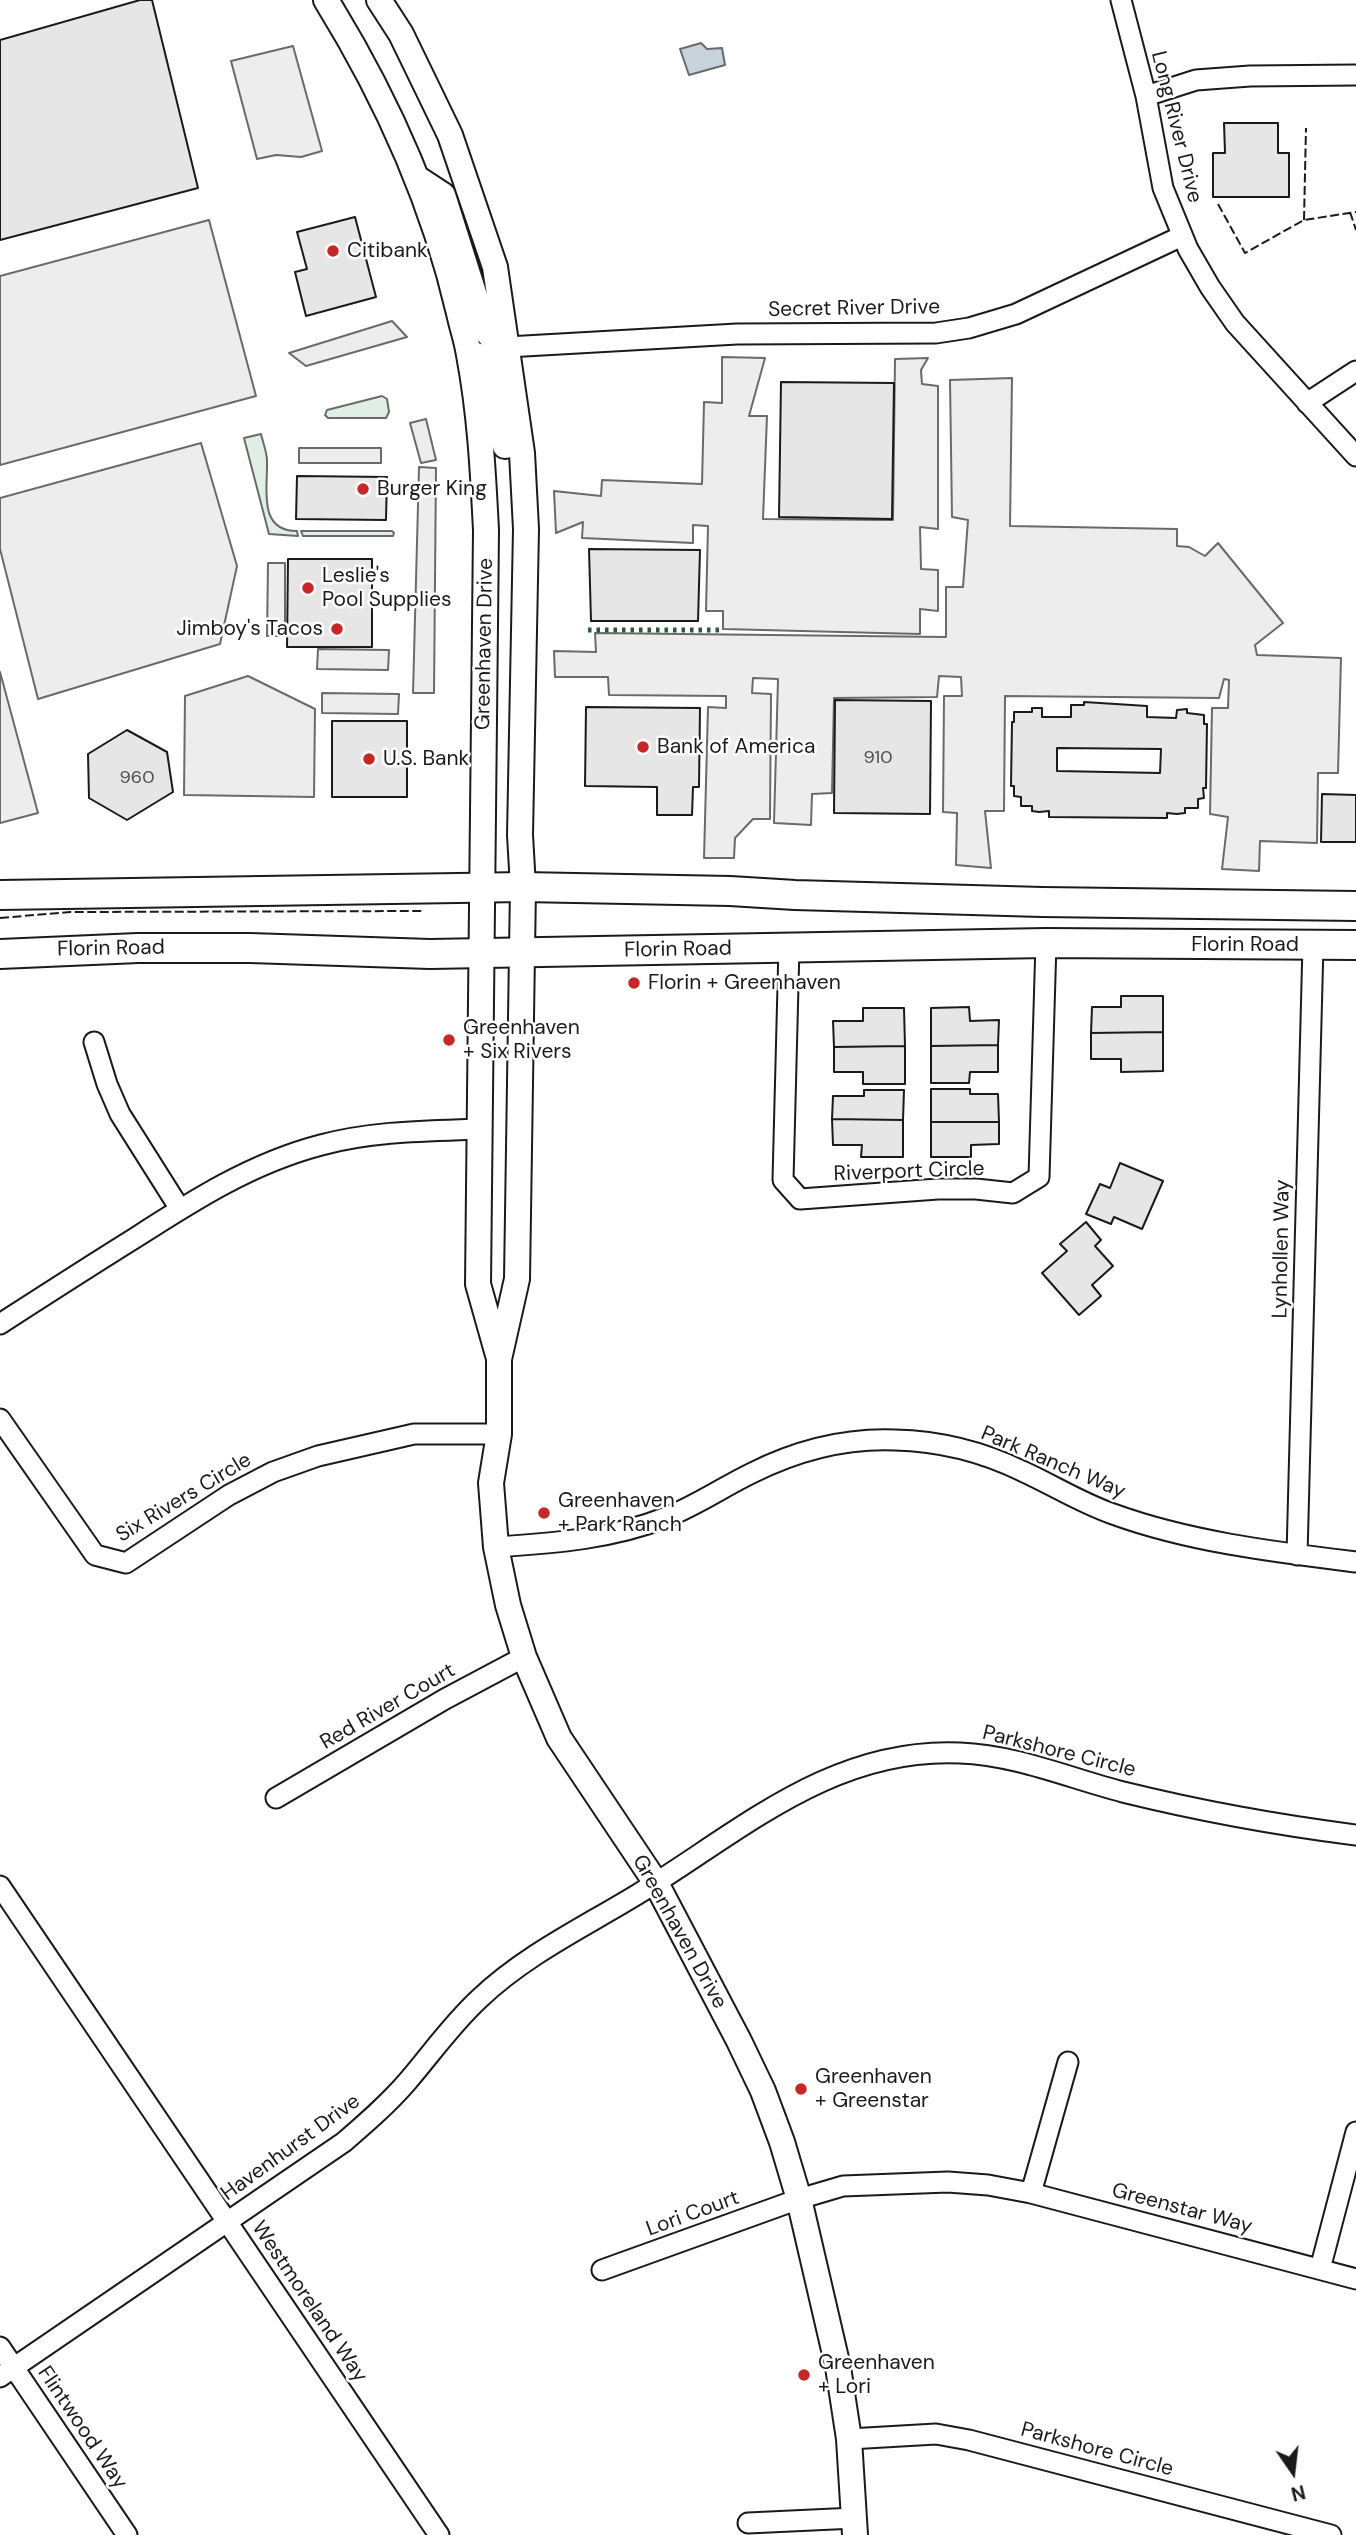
<!DOCTYPE html>
<html>
<head>
<meta charset="utf-8">
<style>
  body { margin:0 }
  #map { position:relative; width:1356px; height:2535px; overflow:hidden; background:#fff; font-family:"DM Sans",sans-serif }
  canvas { display:block }
  .north { position:absolute; left:1258px; top:2437px; width:70px; height:70px; -webkit-text-stroke:5px #fff; paint-order:stroke; rotate:166deg; font-size:19px; font-weight:700; line-height:28px; text-align:center; color:#1a1a1a }
  .north::after { content:''; display:block; margin:auto; width:24px; height:32px; background:#1a1a1a; clip-path:polygon(50% 0,100% 100%,50% 72%,0 100%) }
</style>
</head>
<body>
<div id="map">
<canvas width="1356" height="2535"></canvas>
<div class="north">N</div>
</div>
<script>
const context = document.querySelector('canvas').getContext('2d');
context.lineJoin = 'round';
function fill(path, color) { context.fillStyle = color; context.fill(path, 'evenodd'); }
function trace(path, color, width, dash) { context.strokeStyle = color; context.lineWidth = width; context.lineCap = dash ? 'butt' : 'round'; context.setLineDash(dash || []); context.stroke(path); }
function drawText(font, color, halo, rows, align = 'center') {
  context.font = font + ' "DM Sans",sans-serif'; context.lineWidth = 5; context.setLineDash([]); context.textBaseline = 'middle'; context.strokeStyle = halo; context.fillStyle = color; for (const [text, x, y, turn = 0] of rows) {
    context.save(); context.translate(x, y); context.rotate((+turn || 0) * Math.PI / 180); context.textAlign = isNaN(turn) ? turn : align; if (halo) context.strokeText(text, 0, 0); context.fillText(text, 0, 0); context.restore();
  }
}
const green = new Path2D(`
  M 382,396 L 387,399 L 389,412 L 386,418 L 328,418 L 325,415 L 327,410 Z
  M 261,434 C 263,443 267,452 267,461 C 268,487 257,531 297,531 L 298,536 L 269,534 L 244,438 Z
  M 301,531 L 392,531 L 394,533 L 393,536 L 303,536 Z`);
fill(green, '#e0efe3');
trace(green, '#6a6a6a', 2);
const parking = new Path2D(`
  M 293,46 L 322,151 L 301,157 L 276,155 L 257,159 L 231,61 Z
  M 209,220 L 256,396 L 0,465 L 0,276 Z
  M 392,321 L 407,337 L 306,366 L 289,353 Z
  M 722,357 L 765,358 L 749,416 L 767,416 L 763,519 L 893,520 L 895,359 L 928,358 L 921,370 L 922,384 L 938,386 L 938,529 L 920,527 L 921,569 L 938,570 L 938,611 L 920,609 L 920,634 L 723,629 L 723,611 L 706,611 L 708,526 L 693,525 L 693,543 L 582,538 L 583,522 L 556,533 L 554,491 L 601,496 L 602,480 L 702,484 L 704,402 L 722,403 Z
  M 1012,378 L 1010,526 L 1177,529 L 1177,546 L 1189,547 L 1205,556 L 1218,543 L 1283,623 L 1255,645 L 1257,655 L 1341,658 L 1338,773 L 1318,773 L 1317,843 L 1260,841 L 1259,871 L 1222,869 L 1228,817 L 1210,814 L 1212,708 L 1228,708 L 1229,680 L 1224,679 L 1219,698 L 1005,696 L 1004,811 L 985,811 L 991,868 L 956,865 L 957,813 L 943,812 L 944,696 L 962,696 L 961,677 L 939,676 L 937,697 L 834,698 L 832,793 L 812,794 L 811,825 L 774,823 L 778,679 L 753,678 L 752,693 L 771,694 L 770,819 L 753,819 L 735,838 L 734,858 L 704,858 L 708,707 L 726,708 L 726,696 L 609,695 L 608,677 L 555,677 L 554,651 L 596,652 L 595,633 L 946,637 L 946,587 L 963,587 L 968,520 L 952,517 L 950,380 Z
  M 426,419 L 436,460 L 421,463 L 410,423 Z
  M 201,443 L 237,566 L 220,644 L 38,699 L 0,549 L 0,498 Z
  M 299,448 L 381,448 L 381,463 L 299,463 Z
  M 419,467 L 436,468 L 434,693 L 413,693 Z
  M 268,563 L 285,563 L 285,636 L 267,636 Z
  M 318,649 L 389,650 L 388,670 L 317,669 Z
  M 0,672 L 38,813 L 0,823 Z
  M 248,676 L 315,709 L 314,797 L 184,795 L 185,696 Z
  M 322,693 L 399,694 L 398,714 L 322,713 Z`);
fill(parking, '#ededed');
trace(parking, '#6a6a6a', 2);
const water = new Path2D(`
  M 701,43 L 707,49 L 722,48 L 725,65 L 689,75 L 680,49 Z`);
fill(water, '#c6d2dc');
trace(water, '#6a6a6a', 2);
const building = new Path2D(`
  M 140,0 L 152,0 L 198,188 L 0,240 L 0,40 Z
  M 1224,123 L 1278,123 L 1278,153 L 1289,153 L 1289,197 L 1213,197 L 1213,153 L 1225,153 Z
  M 355,217 L 376,297 L 306,316 L 295,272 L 307,269 L 297,232 Z
  M 781,382 L 894,383 L 892,519 L 779,517 Z
  M 297,476 L 387,477 L 386,520 L 296,519 Z
  M 589,549 L 700,550 L 698,621 L 591,621 Z
  M 288,559 L 372,559 L 372,647 L 287,647 Z
  M 835,700 L 931,701 L 930,814 L 834,813 Z
  M 1084,702 L 1147,706 L 1147,717 L 1176,718 L 1177,710 L 1187,709 L 1187,713 L 1204,715 L 1204,724 L 1207,724 L 1206,788 L 1203,788 L 1204,798 L 1198,799 L 1198,808 L 1185,808 L 1185,813 L 1177,814 L 1167,813 L 1167,818 L 1049,817 L 1049,811 L 1039,812 L 1032,811 L 1032,806 L 1021,806 L 1021,797 L 1014,796 L 1014,786 L 1011,786 L 1012,722 L 1014,722 L 1014,712 L 1032,712 L 1032,708 L 1042,708 L 1042,717 L 1071,717 L 1071,705 L 1084,705 ZM 1057,748 L 1161,749 L 1160,773 L 1057,771 Z
  M 586,707 L 700,708 L 699,787 L 693,787 L 692,815 L 657,815 L 657,787 L 585,786 Z
  M 332,721 L 407,721 L 407,797 L 332,797 Z
  M 127,730 L 167,752 L 173,792 L 127,820 L 89,798 L 88,754 Z
  M 1322,794 L 1356,795 L 1356,842 L 1321,842 Z
  M 1121,996 L 1163,996 L 1163,1032 L 1091,1033 L 1092,1007 L 1121,1007 Z
  M 969,1007 L 970,1021 L 999,1020 L 998,1045 L 931,1046 L 931,1008 Z
  M 863,1008 L 904,1008 L 905,1046 L 834,1047 L 833,1021 L 863,1021 Z
  M 1163,1032 L 1163,1071 L 1121,1072 L 1121,1059 L 1091,1059 L 1091,1033 Z
  M 998,1045 L 998,1072 L 970,1072 L 969,1083 L 931,1083 L 931,1046 Z
  M 905,1046 L 905,1084 L 863,1084 L 863,1072 L 834,1072 L 834,1047 Z
  M 931,1089 L 970,1089 L 970,1094 L 998,1094 L 999,1122 L 931,1122 Z
  M 864,1090 L 904,1090 L 903,1120 L 832,1119 L 833,1096 L 864,1096 Z
  M 832,1119 L 903,1120 L 903,1157 L 861,1157 L 862,1145 L 833,1145 Z
  M 931,1122 L 999,1122 L 999,1144 L 971,1145 L 971,1157 L 931,1157 Z
  M 1120,1163 L 1163,1181 L 1142,1229 L 1114,1217 L 1111,1224 L 1086,1214 L 1100,1184 L 1110,1188 Z
  M 1086,1222 L 1101,1240 L 1095,1246 L 1113,1266 L 1092,1285 L 1101,1296 L 1079,1315 L 1042,1273 L 1067,1251 L 1060,1244 Z`);
fill(building, '#e6e6e6');
trace(building, '#1a1a1a', 2);
const minor = new Path2D(`
  M 1121,0 L 1146,96 L 1163,188 L 1188,249 L 1210,287 L 1235,323 L 1356,456
  M 1146,96 L 1196,80 L 1250,76 L 1356,75
  M 507,347 L 737,334 L 936,333 L 969,328 L 1016,314 L 1182,236
  M 1307,403 L 1356,371
  M 789,947 L 783,1180 L 800,1199 L 938,1189 L 976,1189 L 1013,1193 L 1039,1177 L 1046,943
  M 94,1042 L 107,1084 L 120,1114 L 180,1209
  M 0,1324 C 45,1295 90,1266 135,1238 C 194,1200 252,1163 321,1145 C 373,1131 427,1131 480,1129
  M 0,1419 L 95,1555 L 126,1563 L 229,1495 L 273,1472 L 318,1456 L 414,1434 L 499,1434
  M 496,1547 C 555,1543 612,1539 667,1517 C 697,1505 723,1487 752,1473 C 796,1451 845,1438 895,1440 C 938,1441 983,1452 1022,1471 C 1053,1485 1081,1503 1113,1514 C 1190,1542 1275,1552 1356,1562
  M 1297,1555 L 1313,945
  M 276,1798 L 445,1699 L 524,1657
  M 0,1886 L 439,2535
  M 1031,2193 L 1068,2062
  M 1320,2269 L 1356,2132
  M 602,2270 L 799,2199 L 843,2186 L 948,2182 L 988,2185 L 1031,2193 L 1356,2279
  M 0,2347 L 127,2535
  M 0,2377 L 344,2142 C 366,2123 388,2104 407,2082 C 431,2054 452,2024 479,1999 C 525,1955 584,1927 638,1894 C 741,1831 832,1747 960,1753 C 1016,1755 1069,1778 1123,1792 C 1200,1811 1277,1825 1356,1835
  M 849,2439 L 936,2434 L 969,2440 L 1331,2535
  M 748,2523 L 855,2518`);
const tertiary = new Path2D(`
  M 326,0 C 386,97 433,201 459,313 C 462,327 467,341 469,355 C 480,413 483,471 486,530 L 478,1284 L 498,1355
  M 379,0 L 401,34 L 450,135 L 495,267 L 522,453 L 526,529 L 520,835 L 523,887 L 517,1279 L 499,1359 L 499,1434 L 491,1483 L 496,1547 L 508,1605 L 524,1657 L 559,1738 L 656,1883 L 739,2041 L 763,2091 L 782,2142 L 799,2199 L 838,2367 L 849,2439 L 855,2535
  M 417,178 L 443,195 L 486,331 L 499,346 L 507,347
  M 469,352 L 483,358 L 494,372 L 505,446`);
const secondary = new Path2D(`
  M 0,895 L 523,887 L 730,891 L 795,895 L 1042,902 L 1356,906
  M 0,954 L 138,948 L 250,948 L 430,954 L 1046,943 L 1356,945`);
trace(minor, '#1a1a1a', 23);
trace(tertiary, '#1a1a1a', 28);
trace(secondary, '#1a1a1a', 32);
trace(minor, '#fff', 19);
trace(tertiary, '#fff', 24);
trace(secondary, '#fff', 28);
trace(new Path2D(`
  M 588,630 L 719,630`), '#2b5a34', 5, [3.5, 5]);
trace(new Path2D(`
  M 1218,204 L 1245,253 L 1304,220 L 1356,212
  M 1350,212 L 1356,230
  M 1304,220 L 1306,128
  M 0,918 L 70,912 L 423,911`), '#1a1a1a', 2, [9, 3.5]);
for (const [x, y, r, color] of [
  [333,251,7,"#c62828"],
  [363,489,7,"#c62828"],
  [308,588,7,"#c62828"],
  [337,629,7,"#c62828"],
  [643,747,7,"#c62828"],
  [369,759,7,"#c62828"],
  [634,983,7,"#c62828"],
  [449,1040,7,"#c62828"],
  [544,1513,7,"#c62828"],
  [801,2089,7,"#c62828"],
  [804,2375,7,"#c62828"]
]) { const dot = new Path2D(); dot.arc(x, y, r, 0, 2 * Math.PI); context.fillStyle = color; context.fill(dot); trace(dot, '#fff', 2.5); }
drawText('18px', '#4d4d4d', null, [
  ["910",878,758],
  ["960",137,778]
]);
drawText('21px', '#1a1a1a', '#fff', [
  ["Long River Drive",1176,127,76],
  ["Secret River Drive",854,309,-1],
  ["Greenhaven Drive",485,644,-89],
  ["Florin Road",1245,945],
  ["Florin Road",111,949,-1],
  ["Florin Road",678,950,-1],
  ["Riverport Circle",909,1172,-2],
  ["Lynhollen Way",1282,1249,-89],
  ["Park Ranch Way",1053,1463,23],
  ["Six Rivers Circle",184,1498,-31],
  ["Red River Court",388,1707,-30],
  ["Parkshore Circle",1059,1752,14],
  ["Greenhaven Drive",679,1932,61],
  ["Havenhurst Drive",291,2148,-36],
  ["Greenstar Way",1182,2209,15],
  ["Lori Court",693,2214,-20],
  ["Westmoreland Way",309,2302,56],
  ["Flintwood Way",82,2428,56],
  ["Parkshore Circle",1097,2450,15]
]);
drawText('21px', '#1a1a1a', '#fff', [
  ["Citibank",347,251],
  ["Burger King",377,489],
  ["Leslie's",322,576],
  ["Pool Supplies",322,600],
  ["Jimboy's Tacos",323,629,"right"],
  ["Bank of America",657,747],
  ["U.S. Bank",383,759],
  ["Florin + Greenhaven",648,983],
  ["Greenhaven",463,1028],
  ["+ Six Rivers",463,1052],
  ["Greenhaven",558,1501],
  ["+ Park Ranch",558,1525],
  ["Greenhaven",815,2077],
  ["+ Greenstar",815,2101],
  ["Greenhaven",818,2363],
  ["+ Lori",818,2387]
], 'left');
</script>
</body>
</html>
